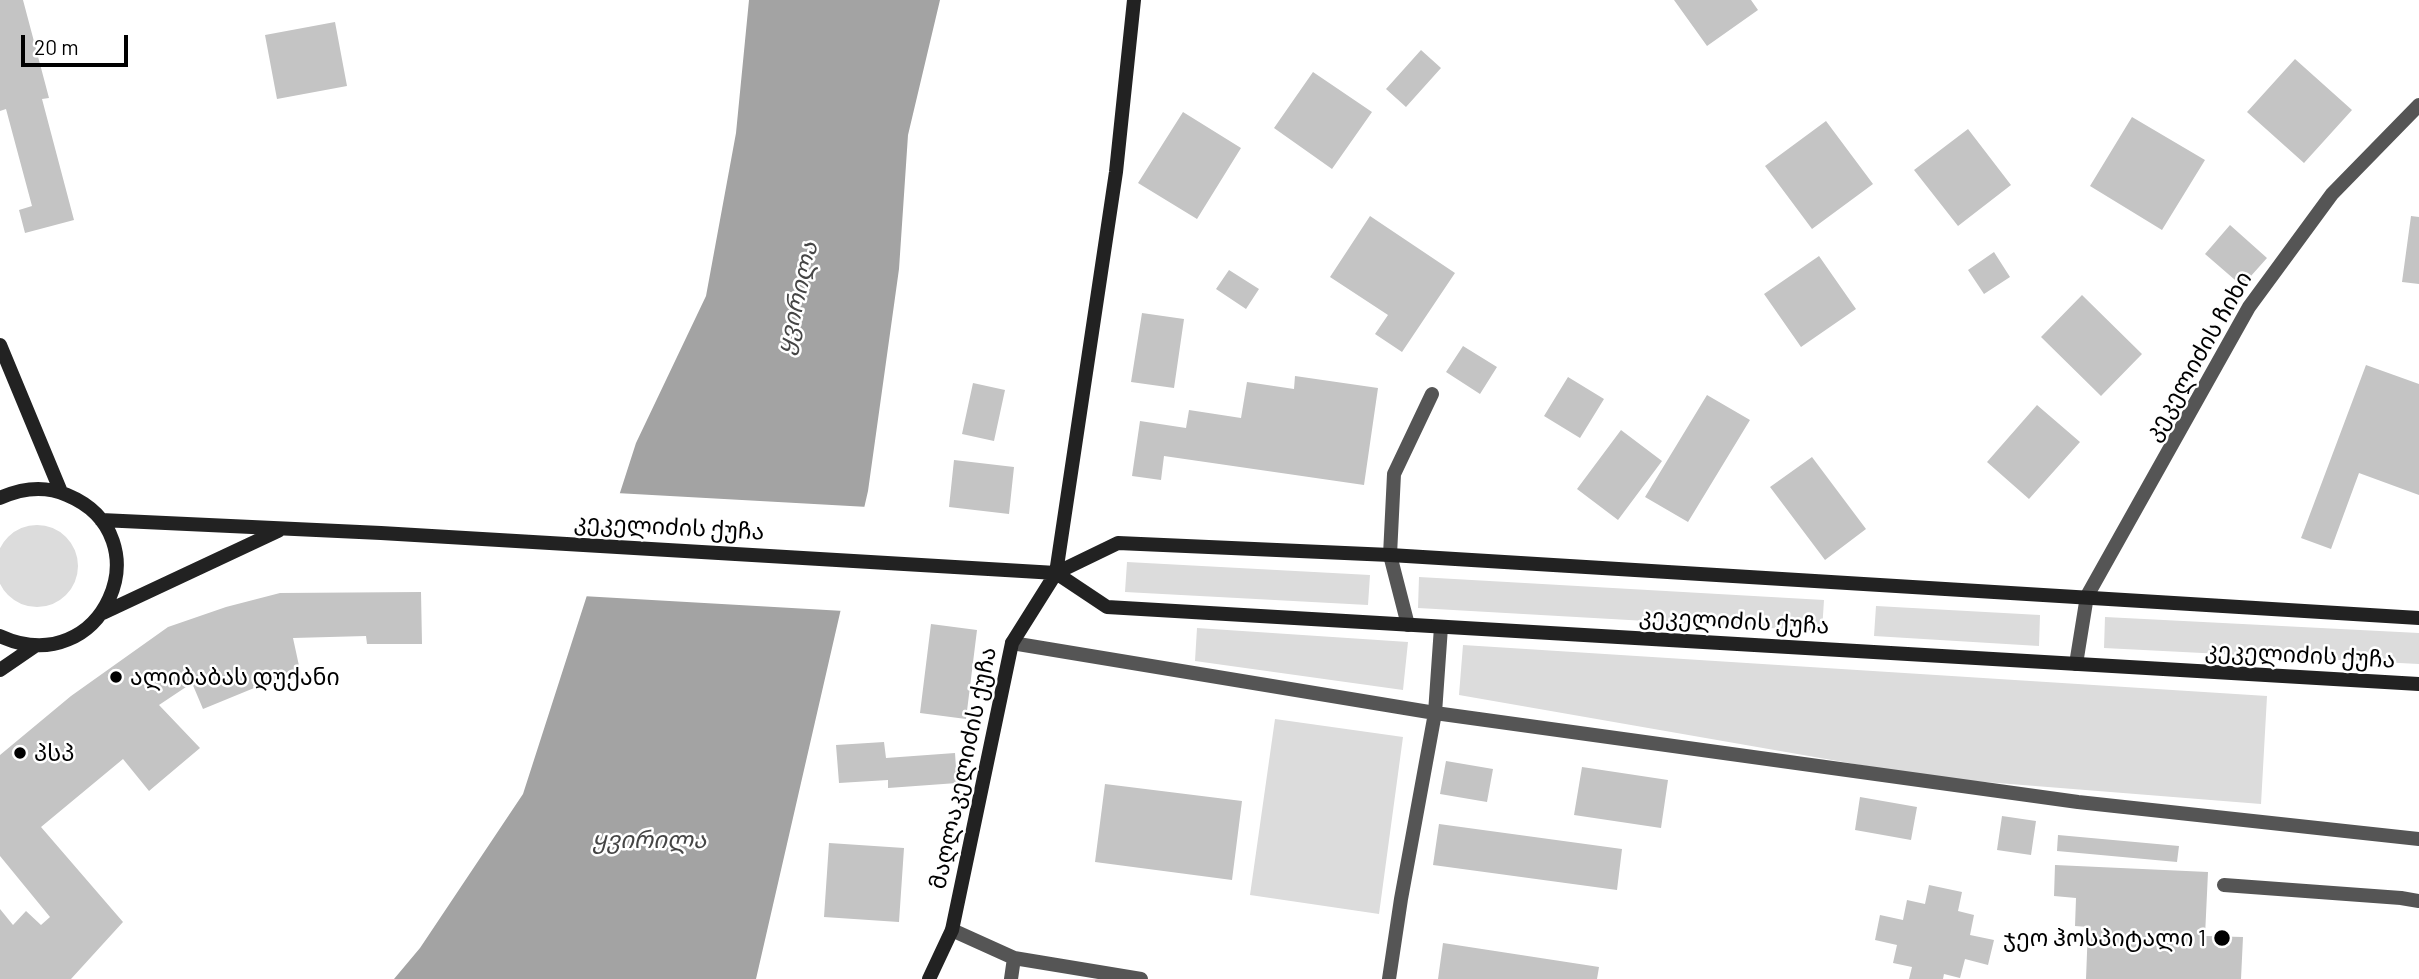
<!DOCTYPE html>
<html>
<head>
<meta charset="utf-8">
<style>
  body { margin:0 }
  #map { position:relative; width:2419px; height:979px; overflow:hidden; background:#fff; font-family:Barlow,sans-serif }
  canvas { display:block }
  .scale { position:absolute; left:21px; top:35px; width:107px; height:32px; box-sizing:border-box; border:4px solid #000; border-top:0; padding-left:9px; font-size:21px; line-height:24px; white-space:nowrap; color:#000; -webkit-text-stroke:5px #fff; paint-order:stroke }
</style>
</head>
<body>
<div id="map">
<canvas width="2419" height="979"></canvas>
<div class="scale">20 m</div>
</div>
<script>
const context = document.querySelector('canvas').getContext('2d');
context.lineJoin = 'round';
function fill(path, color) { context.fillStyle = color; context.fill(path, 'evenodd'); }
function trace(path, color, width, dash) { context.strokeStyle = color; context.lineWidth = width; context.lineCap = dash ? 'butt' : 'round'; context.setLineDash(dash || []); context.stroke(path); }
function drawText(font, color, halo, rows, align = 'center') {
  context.font = font + ' Barlow,"Noto Sans Georgian",sans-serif'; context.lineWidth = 5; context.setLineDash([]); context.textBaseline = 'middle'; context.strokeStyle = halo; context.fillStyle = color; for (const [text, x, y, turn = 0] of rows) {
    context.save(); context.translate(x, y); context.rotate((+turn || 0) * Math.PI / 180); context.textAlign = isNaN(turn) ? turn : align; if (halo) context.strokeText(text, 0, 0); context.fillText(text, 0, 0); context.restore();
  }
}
fill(new Path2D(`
  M-4 566a41 41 0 1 1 82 0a41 41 0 1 1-82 0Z
  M 1127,562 L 1370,575 L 1368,605 L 1125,592 Z
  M 1419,577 L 1824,600 L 1822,631 L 1418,608 Z
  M 1876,606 L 2040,615 L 2039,646 L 1874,636 Z
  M 2105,617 L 2419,633 L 2419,664 L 2104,648 Z
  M 1197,628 L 1408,642 L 1403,690 L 1195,661 Z
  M 1463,645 L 2267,696 L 2261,804 L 1935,778 L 1459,695 Z
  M 1275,719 L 1403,737 L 1379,914 L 1250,895 Z`), '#dcdcdc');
fill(new Path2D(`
  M 749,0 L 940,0 L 908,135 L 899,269 L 868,491 L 756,979 L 394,979 L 420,948 L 523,794 L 636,443 L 706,296 L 736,133 Z`), '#a3a3a3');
fill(new Path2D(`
  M 616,493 L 868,507 L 844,611 L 582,596 Z`), '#fff');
fill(new Path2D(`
  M 0,0 L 23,0 L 49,98 L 42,99 L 74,220 L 25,233 L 19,210 L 32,206 L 6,109 L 0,111 Z
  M 1674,0 L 1751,0 L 1758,10 L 1707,46 Z
  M 335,22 L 347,86 L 277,99 L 265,35 Z
  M 1421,50 L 1441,68 L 1406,107 L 1386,89 Z
  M 2295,59 L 2352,110 L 2304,163 L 2247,112 Z
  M 1313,72 L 1372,112 L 1332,169 L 1274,128 Z
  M 1183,112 L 1241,148 L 1197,219 L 1138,183 Z
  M 2132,117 L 2205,160 L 2162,230 L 2090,186 Z
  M 1826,121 L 1873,184 L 1812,229 L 1765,166 Z
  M 1968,129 L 2011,185 L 1958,226 L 1914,170 Z
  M 1370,216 L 1455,273 L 1402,352 L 1375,334 L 1388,315 L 1330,277 Z
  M 2411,216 L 2419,217 L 2419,284 L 2402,282 Z
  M 2230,225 L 2267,258 L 2242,286 L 2205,254 Z
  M 1994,252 L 2010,277 L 1984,294 L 1968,270 Z
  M 1819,256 L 1856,309 L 1801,347 L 1764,294 Z
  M 1229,270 L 1259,289 L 1246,309 L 1216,289 Z
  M 2082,295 L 2142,354 L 2101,396 L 2041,337 Z
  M 1142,313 L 1184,319 L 1174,388 L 1131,382 Z
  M 1463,346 L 1497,367 L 1480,394 L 1446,372 Z
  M 2366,365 L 2419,384 L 2419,495 L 2359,473 L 2331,549 L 2301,538 Z
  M 1295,376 L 1378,388 L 1364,485 L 1164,456 L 1161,480 L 1132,476 L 1140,421 L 1186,428 L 1189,410 L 1241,418 L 1247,382 L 1294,389 Z
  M 1568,377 L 1604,399 L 1580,438 L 1544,416 Z
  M 973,383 L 1005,390 L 994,441 L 962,434 Z
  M 1707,395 L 1750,420 L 1688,522 L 1645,497 Z
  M 2037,405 L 2080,442 L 2029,499 L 1987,462 Z
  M 1621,430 L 1662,461 L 1618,520 L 1577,489 Z
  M 1812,457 L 1866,529 L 1825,560 L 1770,487 Z
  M 954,460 L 1014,467 L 1009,514 L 949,507 Z
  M 421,592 L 422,644 L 367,644 L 366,636 L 293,638 L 301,675 L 259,686 L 203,709 L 192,683 L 159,705 L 200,748 L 149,791 L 123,759 L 41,827 L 123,922 L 71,979 L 0,979 L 0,909 L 13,925 L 26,911 L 41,925 L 50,917 L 0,856 L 0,755 L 71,696 L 168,627 L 226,607 L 280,593 Z
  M 931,624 L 977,630 L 966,719 L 920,713 Z
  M 884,742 L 886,758 L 955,753 L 957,783 L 888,788 L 888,780 L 839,783 L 836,745 Z
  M 1446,761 L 1493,769 L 1487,802 L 1440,794 Z
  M 1582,767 L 1668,780 L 1661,828 L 1574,815 Z
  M 1105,784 L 1242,801 L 1232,880 L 1095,862 Z
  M 1860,797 L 1917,807 L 1911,840 L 1855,830 Z
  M 2002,816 L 2036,821 L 2031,855 L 1997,850 Z
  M 1439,824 L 1622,849 L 1617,890 L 1433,865 Z
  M 2058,835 L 2179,846 L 2177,862 L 2057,851 Z
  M 829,843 L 904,848 L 899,922 L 824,917 Z
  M 2055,865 L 2208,872 L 2205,936 L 2243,937 L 2241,979 L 2086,979 L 2088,927 L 2075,926 L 2076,898 L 2054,896 Z
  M 1929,885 L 1962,892 L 1958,911 L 1974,915 L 1970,935 L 1994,940 L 1988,965 L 1965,959 L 1960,978 L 1944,974 L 1943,979 L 1909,979 L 1912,967 L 1893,963 L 1897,945 L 1875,940 L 1880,915 L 1903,920 L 1907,900 L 1925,904 Z
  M 1443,943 L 1599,967 L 1597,979 L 1438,979 Z`), '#c4c4c4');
trace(new Path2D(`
  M 1408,625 L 1390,555 L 1394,474 L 1432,394
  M 1012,643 L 1435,713 L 2078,802 L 2419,839
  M 2224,885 L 2401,898 L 2419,901
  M 952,930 L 1014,958 L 1141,979
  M 1011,979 L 1014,958
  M 1389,979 L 1401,899 L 1435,713 L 1441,627`), '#555', 14);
trace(new Path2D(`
  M 2076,664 L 2087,596 L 2249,307 L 2332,194 L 2419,105`), '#555', 14);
trace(new Path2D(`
  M 0,345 L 61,492
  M 0,498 C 22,488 44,485 67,495 C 166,536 103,683 0,636
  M 101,520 L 381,533 L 1056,573 L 1118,543 L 1390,555 L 2419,618
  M 1056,573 L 1107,607 L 2419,684
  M 103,613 L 278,531
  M 0,670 L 35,646
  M 929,979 L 952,930 L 1012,643 L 1056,573 L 1116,172 L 1134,0`), '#222', 14);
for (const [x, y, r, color] of [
  [116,677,7,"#000"],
  [20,753,7,"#000"],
  [2222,938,9,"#000"]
]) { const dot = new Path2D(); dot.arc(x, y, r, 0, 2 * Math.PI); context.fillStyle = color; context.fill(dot); trace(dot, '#fff', 2.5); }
drawText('23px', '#000', '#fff', [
  ["კეკელიძის ჩიხი",2198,356,-60],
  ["კეკელიძის ქუჩა",669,527,3],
  ["კეკელიძის ქუჩა",1734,621,3],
  ["კეკელიძის ქუჩა",2300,655,3],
  ["მაღლაკელიძის ქუჩა",963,768,-78]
]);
drawText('23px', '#000', '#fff', [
  ["ალიბაბას დუქანი",130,677],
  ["პსპ",34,753],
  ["ჯეო ჰოსპიტალი 1",2206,938,"right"]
], 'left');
drawText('italic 24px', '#444', '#fff', [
  ["ყვირილა",797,298,-77],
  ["ყვირილა",649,840]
]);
</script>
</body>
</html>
